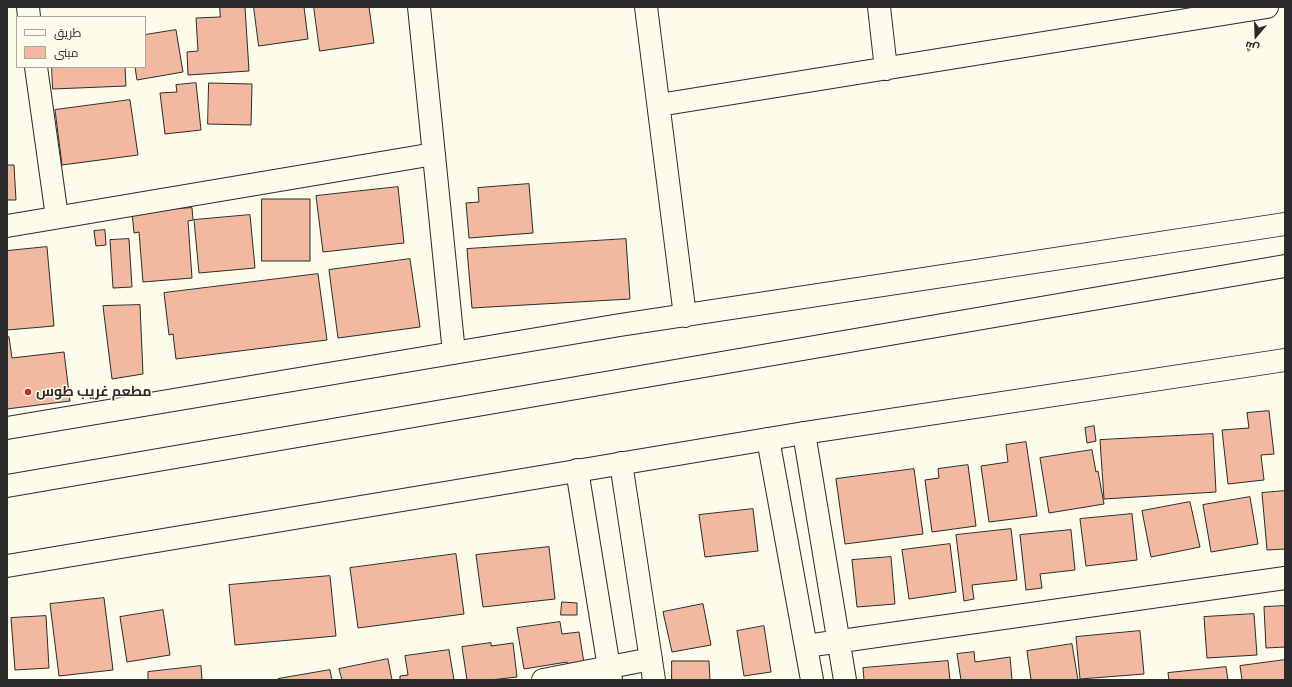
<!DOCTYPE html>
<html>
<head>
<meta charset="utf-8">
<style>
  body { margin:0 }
  #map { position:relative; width:1292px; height:687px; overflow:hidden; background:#fdfbea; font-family:Inter,Cairo,sans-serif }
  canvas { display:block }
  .frame { position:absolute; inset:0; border:8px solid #2b2b2b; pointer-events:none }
  .legend { position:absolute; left:16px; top:16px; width:130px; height:52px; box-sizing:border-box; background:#fdfbea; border:1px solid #a9a89e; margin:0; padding:5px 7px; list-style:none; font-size:12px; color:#2b2b2b }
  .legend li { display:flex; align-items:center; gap:8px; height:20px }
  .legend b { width:20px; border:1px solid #a9a89e }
  .north { position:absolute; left:1236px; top:16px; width:40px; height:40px; -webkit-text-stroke:3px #fdfbea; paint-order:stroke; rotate:199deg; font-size:11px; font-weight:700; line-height:16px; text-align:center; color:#2b2b2b }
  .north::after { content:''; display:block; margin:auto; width:14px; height:18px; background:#2b2b2b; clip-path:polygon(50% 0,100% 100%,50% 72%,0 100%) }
</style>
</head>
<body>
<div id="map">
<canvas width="1292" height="687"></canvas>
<div class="frame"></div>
<ul class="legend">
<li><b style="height:5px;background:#fdfbea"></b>طريق</li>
<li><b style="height:11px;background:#f2b8a0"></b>مبنى</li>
</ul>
<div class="north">ش</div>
</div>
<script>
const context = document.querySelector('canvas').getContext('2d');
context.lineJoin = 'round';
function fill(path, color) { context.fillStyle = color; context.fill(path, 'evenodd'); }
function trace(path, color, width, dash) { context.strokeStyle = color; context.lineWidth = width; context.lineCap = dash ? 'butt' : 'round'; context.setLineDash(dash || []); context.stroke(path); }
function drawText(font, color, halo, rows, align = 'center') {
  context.font = font + ' Inter,Cairo,sans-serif'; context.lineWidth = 3; context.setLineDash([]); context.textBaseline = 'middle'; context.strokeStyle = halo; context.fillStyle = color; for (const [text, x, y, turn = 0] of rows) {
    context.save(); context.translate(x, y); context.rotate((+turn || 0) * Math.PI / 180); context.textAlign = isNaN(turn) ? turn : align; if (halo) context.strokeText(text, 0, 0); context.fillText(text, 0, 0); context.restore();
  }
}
const building = new Path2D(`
  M 220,7 L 245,7 L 249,71 L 188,75 L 187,52 L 198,51 L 196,18 L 220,17 Z
  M 254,7 L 304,7 L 308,39 L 259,46 Z
  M 314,7 L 369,7 L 374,43 L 320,51 Z
  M 176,30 L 183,72 L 137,80 L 135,67 L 145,67 L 145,35 Z
  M 52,67 L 125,67 L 126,86 L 53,89 Z
  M 196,83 L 201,130 L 165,134 L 160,93 L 177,92 L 176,85 Z
  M 209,83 L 252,84 L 251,125 L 208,124 Z
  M 130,100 L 138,155 L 62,165 L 55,110 Z
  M 7,165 L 14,165 L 16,200 L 7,200 Z
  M 529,184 L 533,233 L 469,238 L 466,203 L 479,202 L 478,188 Z
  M 398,187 L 404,243 L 323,252 L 316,196 Z
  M 262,199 L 310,199 L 310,261 L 262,261 Z
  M 192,208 L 193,220 L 188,221 L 192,278 L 143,282 L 139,232 L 134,233 L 132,212 Z
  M 250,215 L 255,268 L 199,273 L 194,220 Z
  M 105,230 L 106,245 L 96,246 L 94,231 Z
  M 129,239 L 132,287 L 113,288 L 110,240 Z
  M 626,239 L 630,299 L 472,308 L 467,249 Z
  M 47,247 L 54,326 L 7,330 L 7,251 Z
  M 410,259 L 420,327 L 338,338 L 329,270 Z
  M 318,274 L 327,340 L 176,359 L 173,334 L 169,335 L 164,293 Z
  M 140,305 L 143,374 L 112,379 L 103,306 Z
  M 9,337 L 12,358 L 64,352 L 70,401 L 7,409 L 7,338 Z
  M 1269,411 L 1274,454 L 1261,455 L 1264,480 L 1228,484 L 1222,430 L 1249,428 L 1247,413 Z
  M 1094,426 L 1096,441 L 1087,443 L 1085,428 Z
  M 1213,434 L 1216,492 L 1104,499 L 1100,440 Z
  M 1026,442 L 1037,516 L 989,522 L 981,466 L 1008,462 L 1006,445 Z
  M 1092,450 L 1096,472 L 1098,471 L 1104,504 L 1049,513 L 1040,458 Z
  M 968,465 L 976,526 L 932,532 L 925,480 L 939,478 L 938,469 Z
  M 914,469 L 923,534 L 845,544 L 836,479 Z
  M 1285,491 L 1285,549 L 1267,550 L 1262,493 Z
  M 1250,497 L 1258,544 L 1211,552 L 1203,505 Z
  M 1190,502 L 1200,547 L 1151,557 L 1142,511 Z
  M 753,509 L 758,551 L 705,557 L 699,515 Z
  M 1132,514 L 1137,560 L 1086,566 L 1080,519 Z
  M 1011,529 L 1017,580 L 972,585 L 974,599 L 964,601 L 956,535 Z
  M 1071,530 L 1075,570 L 1040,574 L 1042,588 L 1026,590 L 1020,535 Z
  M 950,544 L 956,592 L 909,599 L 902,550 Z
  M 549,547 L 555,599 L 483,607 L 476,555 Z
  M 456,554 L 464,614 L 358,628 L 350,568 Z
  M 891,557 L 895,604 L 857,607 L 852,560 Z
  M 330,576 L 336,636 L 235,645 L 229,585 Z
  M 104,598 L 113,670 L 59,676 L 50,604 Z
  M 562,602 L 577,603 L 577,615 L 561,615 Z
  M 703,604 L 711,645 L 672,652 L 663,612 Z
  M 1285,606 L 1285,647 L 1266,648 L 1264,607 Z
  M 163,610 L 170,655 L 127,662 L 120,617 Z
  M 1254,614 L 1257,655 L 1207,658 L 1204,617 Z
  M 46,616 L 49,668 L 15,670 L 11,618 Z
  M 560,622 L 562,634 L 579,632 L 584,663 L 568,666 L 567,662 L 524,669 L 517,628 Z
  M 764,626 L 771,672 L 744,676 L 737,631 Z
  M 1140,631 L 1144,674 L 1080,679 L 1076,637 Z
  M 491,643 L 491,646 L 513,643 L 517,677 L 491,680 L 467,680 L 462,647 Z
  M 1072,644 L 1078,680 L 1031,680 L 1027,651 Z
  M 449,650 L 454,680 L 400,680 L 400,676 L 408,675 L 405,656 Z
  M 974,652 L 975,662 L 1010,657 L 1012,680 L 961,680 L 957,654 Z
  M 388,659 L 392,680 L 342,680 L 339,669 Z
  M 1285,660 L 1285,680 L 1242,680 L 1240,666 Z
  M 672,661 L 709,661 L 710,680 L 672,680 Z
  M 948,661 L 950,680 L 864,680 L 863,668 Z
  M 201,666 L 202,680 L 147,680 L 148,680 L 148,672 Z
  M 1226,667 L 1228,680 L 1169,680 L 1168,673 Z
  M 330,670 L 332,680 L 278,680 L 278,679 Z`);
fill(building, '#f2b8a0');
trace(building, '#2b2b2b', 1);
const minor = new Path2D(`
  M 28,7 L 29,17
  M 419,7 L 454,353
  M 646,7 L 685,316
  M 879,7 L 886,69
  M 36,67 L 57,217
  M 659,105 L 1267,7
  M 7,226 L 434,154
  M 7,428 L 620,325 L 1285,224
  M 804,433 L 845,680
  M 768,439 L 812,680
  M 621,463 L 654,680
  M 577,470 L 611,680
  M 806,646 L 1285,578
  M 543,680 L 651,659`);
const major = new Path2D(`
  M 7,486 L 1285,266
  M 7,566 L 804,433 L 1285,360`);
trace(minor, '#2b2b2b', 24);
trace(major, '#2b2b2b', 24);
trace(minor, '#fdfbea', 22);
trace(major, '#fdfbea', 22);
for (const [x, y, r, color] of [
  [28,392,4,"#c62828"]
]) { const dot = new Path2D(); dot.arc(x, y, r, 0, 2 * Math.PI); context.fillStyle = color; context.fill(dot); trace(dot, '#fdfbea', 1.5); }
drawText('bold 14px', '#2b2b2b', '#fdfbea', [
  ["مطعم غريب طوس",36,392]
], 'left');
</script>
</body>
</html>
